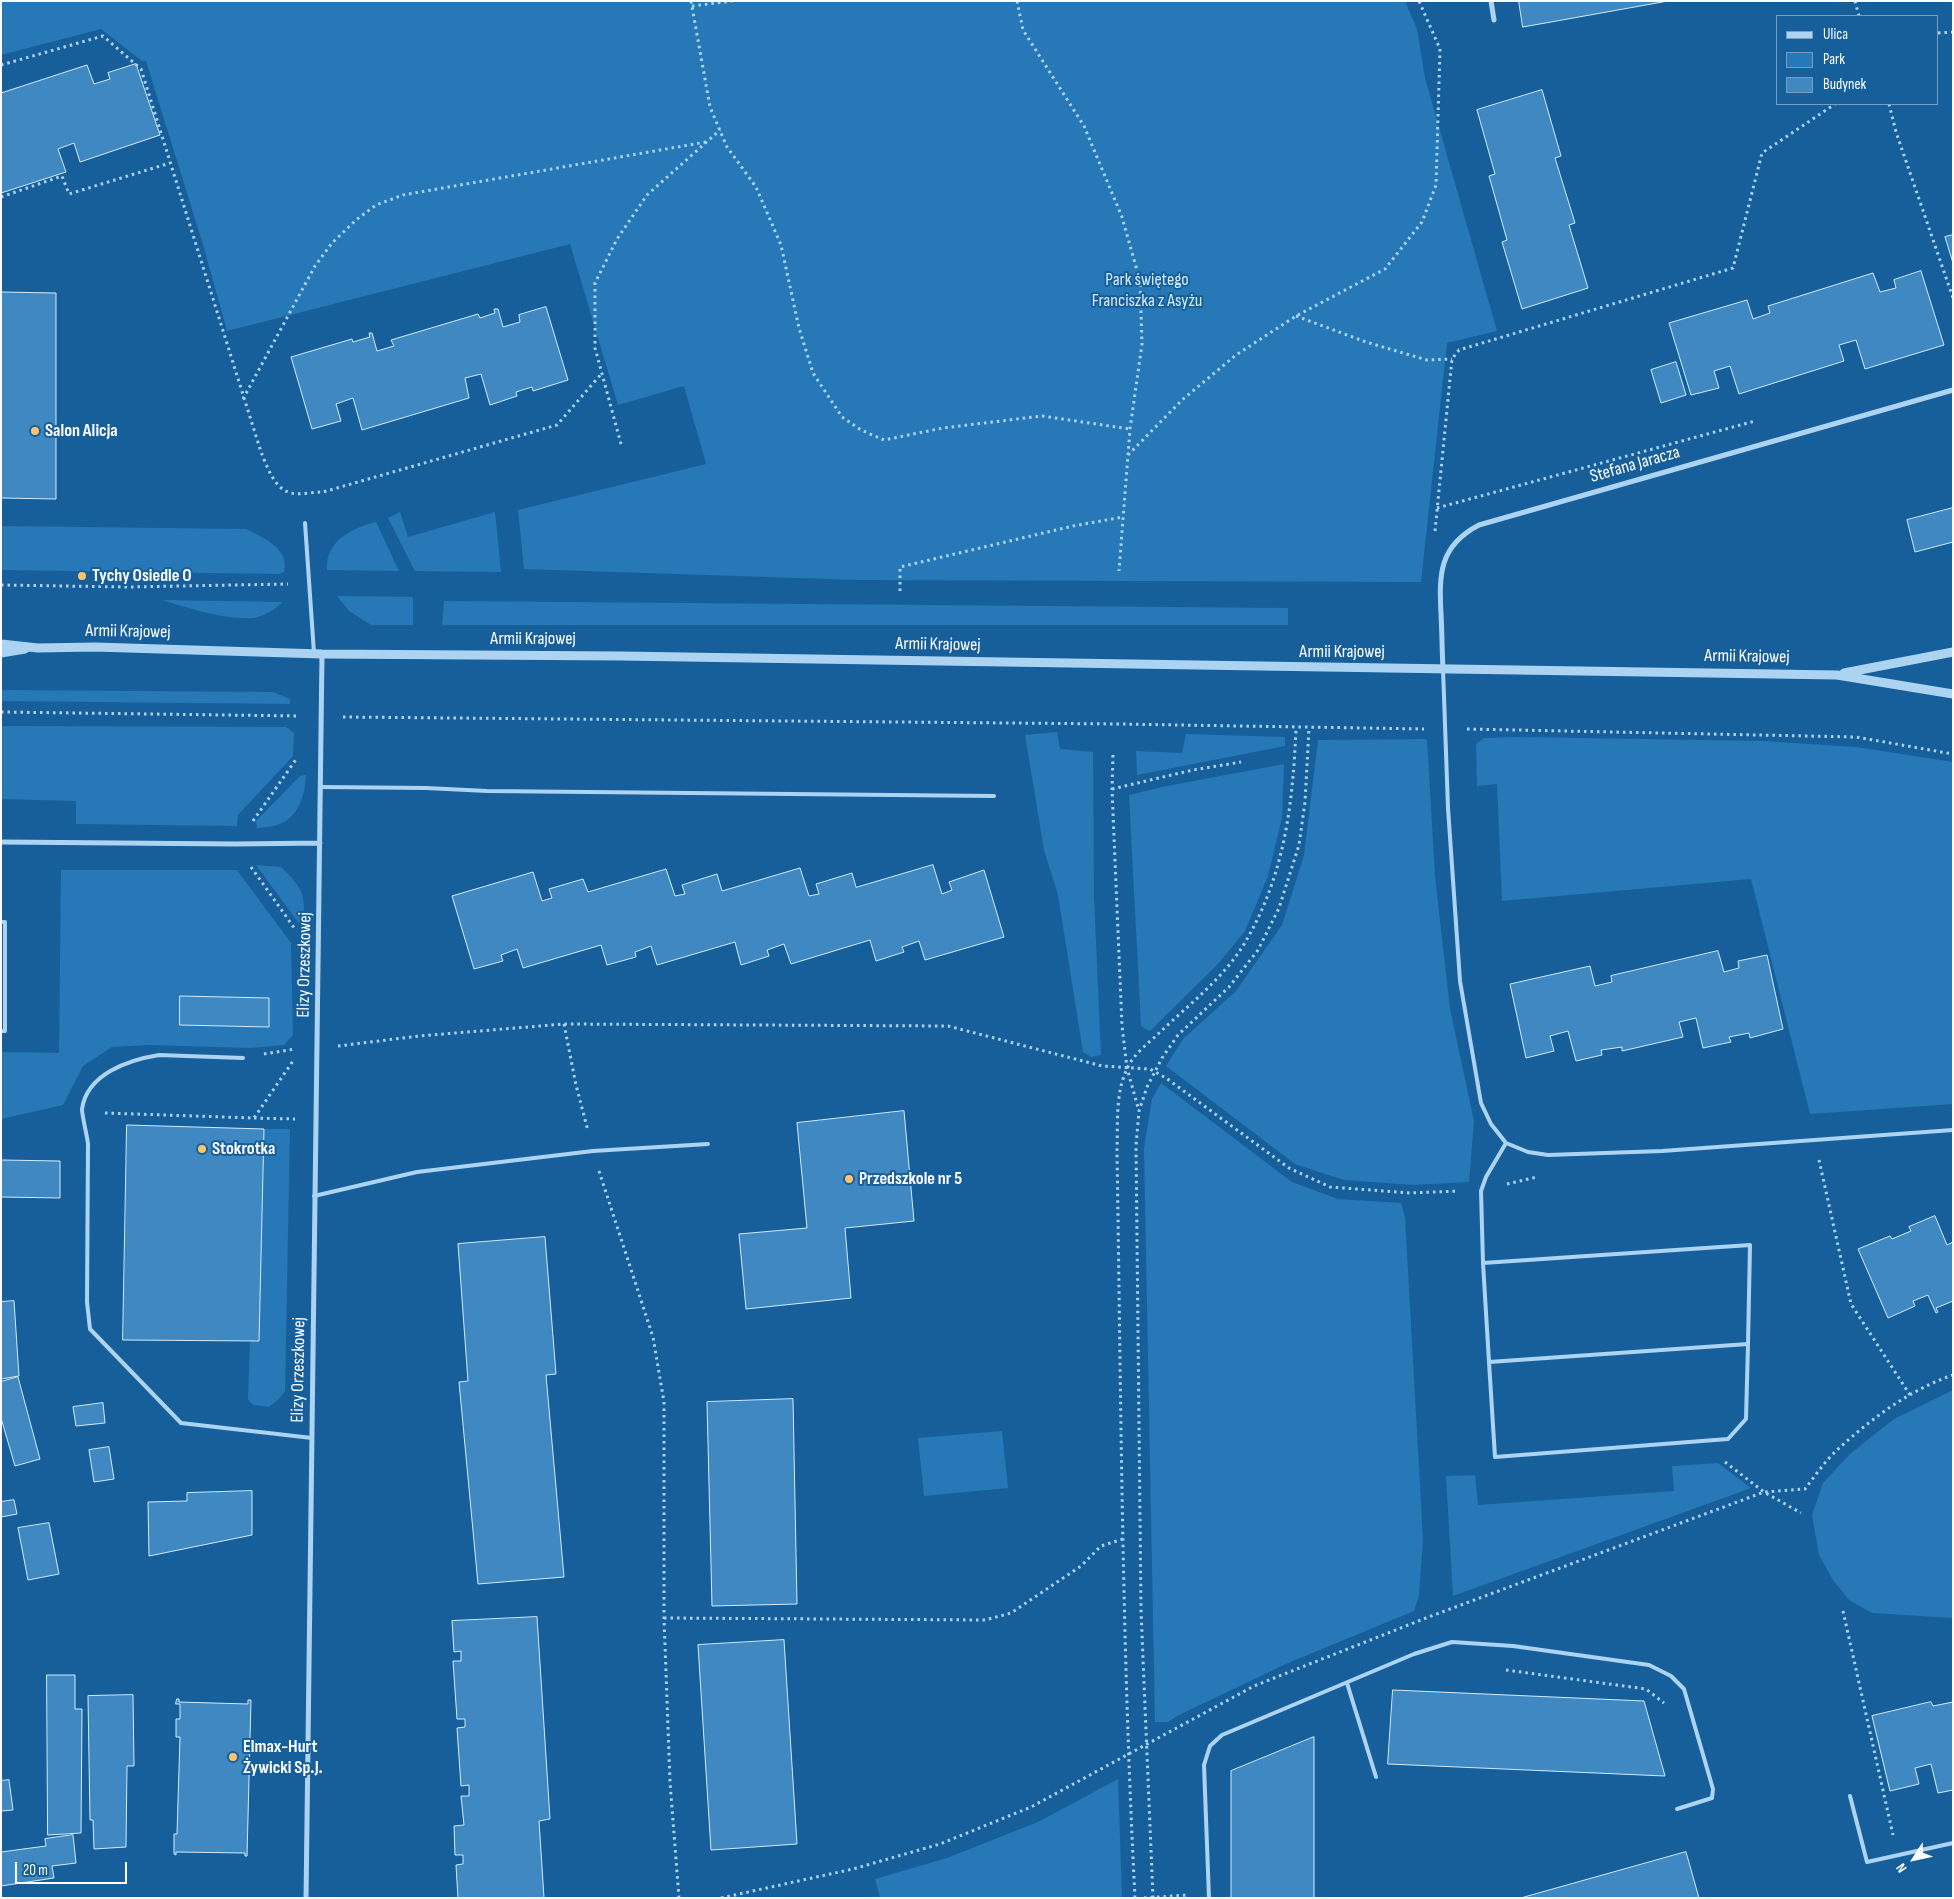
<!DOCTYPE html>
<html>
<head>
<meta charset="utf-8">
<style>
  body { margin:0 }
  #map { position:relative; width:1954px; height:1899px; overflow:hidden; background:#175f9b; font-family:"Sofia Sans Condensed",sans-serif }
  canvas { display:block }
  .frame { position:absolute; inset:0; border:2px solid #fff; pointer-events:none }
  .legend { position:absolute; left:1776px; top:15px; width:162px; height:90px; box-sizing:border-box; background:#175f9b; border:1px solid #749fc3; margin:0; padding:6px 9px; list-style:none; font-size:15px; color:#fff }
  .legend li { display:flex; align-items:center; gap:10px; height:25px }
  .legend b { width:25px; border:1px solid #749fc3 }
  .north { position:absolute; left:1889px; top:1834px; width:50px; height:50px; -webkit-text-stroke:4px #175f9b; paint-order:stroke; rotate:235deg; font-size:14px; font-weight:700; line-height:20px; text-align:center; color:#fff }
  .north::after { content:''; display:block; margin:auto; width:18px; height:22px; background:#fff; clip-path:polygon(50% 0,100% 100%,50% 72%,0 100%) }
  .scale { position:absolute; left:15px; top:1862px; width:112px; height:22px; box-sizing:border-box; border:2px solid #fff; border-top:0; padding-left:6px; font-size:15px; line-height:18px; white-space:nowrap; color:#fff; -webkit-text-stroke:4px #175f9b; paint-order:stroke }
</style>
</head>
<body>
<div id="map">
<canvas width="1954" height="1899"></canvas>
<div class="frame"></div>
<ul class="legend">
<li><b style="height:6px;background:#acd4f2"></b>Ulica</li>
<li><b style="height:14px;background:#2678b7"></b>Park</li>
<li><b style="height:14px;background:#3f88c1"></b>Budynek</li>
</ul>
<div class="north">N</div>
<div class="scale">20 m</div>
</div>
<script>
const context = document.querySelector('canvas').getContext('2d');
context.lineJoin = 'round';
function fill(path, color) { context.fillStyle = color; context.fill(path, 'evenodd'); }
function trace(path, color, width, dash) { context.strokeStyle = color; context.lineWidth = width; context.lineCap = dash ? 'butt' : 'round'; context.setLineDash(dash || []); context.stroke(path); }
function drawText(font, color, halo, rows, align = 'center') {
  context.font = font + ' "Sofia Sans Condensed",sans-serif'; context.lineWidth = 4; context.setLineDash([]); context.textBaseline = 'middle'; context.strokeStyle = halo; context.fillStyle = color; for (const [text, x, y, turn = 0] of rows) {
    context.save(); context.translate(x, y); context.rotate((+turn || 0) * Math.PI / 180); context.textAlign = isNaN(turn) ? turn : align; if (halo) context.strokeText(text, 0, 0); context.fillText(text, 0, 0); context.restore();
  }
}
fill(new Path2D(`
  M 1,1 L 1405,1 L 1417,29 L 1425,78 L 1497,331 L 1447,343 L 1421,582 L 858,580 L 524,569 L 518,510 L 706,464 L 684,386 L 618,405 L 570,244 L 227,331 L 204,248 L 146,61 L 142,61 L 101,29 L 1,55 Z
  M 400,512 L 408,537 L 495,512 L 501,572 L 415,571 L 388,518 Z
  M 376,522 L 399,571 L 327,570 C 325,541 352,528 376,522 Z
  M 1,526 L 246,529 C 263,537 290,549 284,572 L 279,574 L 1,570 Z
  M 337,596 L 413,597 L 413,625 L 371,625 L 349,611 Z
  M 162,600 L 283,602 C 275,609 264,617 253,618 C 224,620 189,608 162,600 Z
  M 444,601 L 1288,608 L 1288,625 L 442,625 Z
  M 1,690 L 273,692 L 290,699 L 290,704 L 1,701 Z
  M 1,726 L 286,727 L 294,733 L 293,756 L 238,815 L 237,826 L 76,824 L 76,801 L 1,799 Z
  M 1057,732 L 1060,749 L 1093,752 L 1094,897 L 1101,1055 L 1091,1057 L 1083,1052 L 1058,895 L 1044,850 L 1025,735 Z
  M 1186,734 L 1285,737 L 1285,746 L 1137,775 L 1136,751 L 1182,753 Z
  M 1520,737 L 1763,741 L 1856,747 L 1953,762 L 1953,1104 L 1810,1114 L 1751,879 L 1502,901 L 1497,784 L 1477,786 L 1476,744 L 1484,738 Z
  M 1427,739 L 1435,876 L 1450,1009 L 1474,1121 L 1469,1182 L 1413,1185 L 1344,1180 L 1295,1164 L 1166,1066 L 1183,1039 L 1236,991 L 1282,925 L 1304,855 L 1318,740 Z
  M 1284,764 L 1282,818 L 1268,876 L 1245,931 L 1218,964 L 1150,1031 L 1141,1026 L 1129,795 L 1167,786 Z
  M 306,775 C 305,795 299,818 277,825 C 271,827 264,827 257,828 L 256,821 L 300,776 Z
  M 256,865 L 281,867 C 303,888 306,895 303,925 L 300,925 Z
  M 61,870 L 237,870 L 291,943 L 293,1035 L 284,1045 L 251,1048 L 149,1045 L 112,1047 L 83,1066 L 63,1105 L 1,1119 L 1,1052 L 59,1053 Z
  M 1161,1083 L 1292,1182 L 1338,1199 L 1401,1203 L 1405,1217 L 1423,1539 L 1419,1595 L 1414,1611 L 1288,1663 L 1179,1715 L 1168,1722 L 1155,1722 L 1144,1148 L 1152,1099 Z
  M 264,1129 L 290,1129 L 285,1391 L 278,1400 L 269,1407 L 253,1405 L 248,1399 L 250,1341 L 259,1341 Z
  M 1953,1390 L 1953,1618 L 1872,1613 L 1849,1600 L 1833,1580 L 1819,1555 L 1812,1515 L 1823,1483 L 1850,1454 L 1894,1419 Z
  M 1002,1431 L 1008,1488 L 924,1496 L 918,1438 Z
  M 1718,1463 L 1751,1488 L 1453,1596 L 1446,1476 L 1475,1475 L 1478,1505 L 1674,1491 L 1672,1466 Z
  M 1118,1779 L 1122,1898 L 880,1898 L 875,1879 L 947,1858 L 1038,1822 Z`), '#2678b7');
const building = new Path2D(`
  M 1519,1 L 1668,1 L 1523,27 Z
  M 136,64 L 160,135 L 80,162 L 74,143 L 58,149 L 66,172 L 1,193 L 1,93 L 87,65 L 94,84 L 110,79 L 108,73 Z
  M 1542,90 L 1561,156 L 1555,158 L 1575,223 L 1569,225 L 1588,288 L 1522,309 L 1502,242 L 1507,240 L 1489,176 L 1495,174 L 1477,110 Z
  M 1953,235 L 1953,263 L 1945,237 Z
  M 1921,271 L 1944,345 L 1865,369 L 1856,340 L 1839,345 L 1844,361 L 1739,394 L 1730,366 L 1714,371 L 1719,388 L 1691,395 L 1669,323 L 1747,300 L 1753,319 L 1770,313 L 1768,306 L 1873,273 L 1880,292 L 1896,288 L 1894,280 Z
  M 1,292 L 56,293 L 56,499 L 1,498 Z
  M 546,307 L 568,380 L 533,391 L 532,387 L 516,392 L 517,396 L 490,405 L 481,374 L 465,378 L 469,398 L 362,430 L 353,398 L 336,404 L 341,421 L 312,429 L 291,357 L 352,339 L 353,342 L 370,337 L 369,333 L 372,333 L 377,351 L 394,346 L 391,340 L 478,314 L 480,318 L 495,313 L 494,309 L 498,309 L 503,327 L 520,322 L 519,315 Z
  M 1676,362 L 1686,395 L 1661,403 L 1651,370 Z
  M 1953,508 L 1953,542 L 1915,552 L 1907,520 Z
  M 933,865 L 942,894 L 952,890 L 949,882 L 984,870 L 1004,937 L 925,960 L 919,941 L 902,947 L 904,952 L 876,961 L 870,940 L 791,964 L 784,944 L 767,950 L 769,956 L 741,965 L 735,942 L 657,965 L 651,946 L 635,952 L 636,957 L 607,965 L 601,945 L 523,968 L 517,949 L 501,955 L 503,961 L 474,969 L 452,896 L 533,872 L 542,901 L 552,898 L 549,889 L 583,879 L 588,892 L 666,869 L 675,896 L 685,894 L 682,885 L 717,874 L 722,891 L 800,868 L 809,896 L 819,894 L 816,884 L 852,873 L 856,887 Z
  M 1718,951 L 1724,972 L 1739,968 L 1738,961 L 1767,955 L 1783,1029 L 1750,1038 L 1749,1033 L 1729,1037 L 1731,1042 L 1703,1048 L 1696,1018 L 1679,1022 L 1683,1037 L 1622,1051 L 1622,1047 L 1601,1050 L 1602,1055 L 1576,1061 L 1568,1031 L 1550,1036 L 1554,1051 L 1526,1058 L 1510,984 L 1590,966 L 1595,986 L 1612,982 L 1611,976 Z
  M 180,996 L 269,998 L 269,1027 L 180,1025 Z
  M 904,1111 L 914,1221 L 845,1228 L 851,1298 L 746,1309 L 739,1234 L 807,1228 L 797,1123 Z
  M 127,1125 L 264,1129 L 259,1341 L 123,1340 Z
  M 1,1160 L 60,1161 L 60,1198 L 1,1197 Z
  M 1935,1216 L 1947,1245 L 1953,1242 L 1953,1301 L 1936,1308 L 1938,1312 L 1936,1313 L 1928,1295 L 1913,1301 L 1915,1306 L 1888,1318 L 1858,1249 L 1890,1236 L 1892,1239 L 1911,1231 L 1909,1227 Z
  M 545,1237 L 556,1374 L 546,1375 L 564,1577 L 478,1584 L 459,1382 L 468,1381 L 458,1244 Z
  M 14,1301 L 19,1376 L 1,1379 L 1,1302 Z
  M 18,1377 L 40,1459 L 15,1466 L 1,1418 L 1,1382 Z
  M 793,1399 L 797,1604 L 712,1606 L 707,1402 Z
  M 103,1403 L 105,1423 L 76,1426 L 73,1407 Z
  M 109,1447 L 114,1479 L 94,1482 L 89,1450 Z
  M 252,1491 L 252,1535 L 149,1556 L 148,1502 L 187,1501 L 187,1493 Z
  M 14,1500 L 17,1514 L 1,1517 L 1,1502 Z
  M 49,1523 L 59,1574 L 28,1580 L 18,1528 Z
  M 537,1617 L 550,1819 L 539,1821 L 544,1898 L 458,1898 L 456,1865 L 463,1864 L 463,1855 L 455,1855 L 454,1826 L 464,1825 L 461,1796 L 469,1796 L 469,1785 L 461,1786 L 457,1728 L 465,1727 L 465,1719 L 457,1719 L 453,1661 L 461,1661 L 461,1651 L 454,1652 L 452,1621 Z
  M 784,1640 L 797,1844 L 711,1850 L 698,1645 Z
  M 47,1675 L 75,1675 L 75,1709 L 82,1709 L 81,1833 L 48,1835 Z
  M 1393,1690 L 1644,1701 L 1665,1776 L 1388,1764 Z
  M 133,1695 L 134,1766 L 127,1766 L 126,1847 L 94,1849 L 93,1820 L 90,1820 L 88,1696 Z
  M 177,1699 L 179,1699 L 179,1702 L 248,1704 L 248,1700 L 251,1700 L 247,1856 L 245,1856 L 245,1853 L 176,1852 L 176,1855 L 174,1854 L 174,1834 L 177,1834 L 180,1737 L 176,1737 L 176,1719 L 180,1719 L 180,1704 L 176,1704 Z
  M 1931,1702 L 1933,1706 L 1953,1702 L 1953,1790 L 1938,1793 L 1931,1764 L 1915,1768 L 1919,1784 L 1890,1791 L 1872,1716 Z
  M 1314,1737 L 1314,1898 L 1231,1898 L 1231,1771 Z
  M 9,1780 L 13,1810 L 1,1811 L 1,1781 Z
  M 73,1835 L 76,1863 L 52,1866 L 54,1878 L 1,1886 L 1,1852 L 46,1846 L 45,1839 Z
  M 1686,1852 L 1699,1898 L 1521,1898 Z`);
fill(building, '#3f88c1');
trace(building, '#d4ebfc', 1);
trace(new Path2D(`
  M 691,1 L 710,107 L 727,147 L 756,187 L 781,245 L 799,328 L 813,373 L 842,417 L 861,430 L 884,440 L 943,428 L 1042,416 L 1130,429
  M 1017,1 L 1023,30 L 1084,126 L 1122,217 L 1140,281 L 1142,344 L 1130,429 L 1119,571
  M 1855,1 L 1859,16
  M 692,6 L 732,1
  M 1938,33 L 1953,32
  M 1,65 L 103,36 L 141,69 L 261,452 C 267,466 274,489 291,493 C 300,495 313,492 323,492 L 557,425 L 602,373
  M 1889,104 L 1896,132 L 1953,298
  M 1,197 L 62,176 L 69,194 L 170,163
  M 1296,316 L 1366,342 L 1427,360 L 1452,359
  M 243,399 L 315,266 L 332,243 L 356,220 L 376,205 L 403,195 L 706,142
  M 621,444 L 595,348 L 595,283 L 617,239 L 647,195 L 720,130
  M 1128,455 L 1182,400 L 1236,355 L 1296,316 L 1385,269 L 1422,222 L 1436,185 L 1440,49 L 1419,1
  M 1437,508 L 1755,421
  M 1435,531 L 1452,359 L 1459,350 L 1733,268 L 1762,153 L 1835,104
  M 1,585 L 128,587 L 288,584
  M 900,591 L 900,567 L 1073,526 L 1123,517
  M 1,712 L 299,716
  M 343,717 L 1119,724 L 1424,729
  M 1467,729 L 1856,737 L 1953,754
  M 1113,755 L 1112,789 L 1122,1026 L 1127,1068 L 1139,1111
  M 1112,789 L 1193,770 L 1241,762
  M 253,821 L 297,758
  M 251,867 L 295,929
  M 564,1024 L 576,1085 L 588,1131
  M 338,1046 L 419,1036 L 564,1024 L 948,1026 L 1102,1066 L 1150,1069 L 1166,1078 L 1289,1168 L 1330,1187 L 1410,1193 L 1459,1191
  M 264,1054 L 295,1049
  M 105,1113 L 254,1118 L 293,1061
  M 254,1118 L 295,1119
  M 1819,1160 L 1851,1304 L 1910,1395
  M 599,1171 L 653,1337 L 664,1402 L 664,1618 L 670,1782 L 679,1898
  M 1507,1184 L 1537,1177
  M 1725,1462 L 1764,1492 L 1801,1513
  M 1843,1611 L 1893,1835
  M 664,1618 L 985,1620 L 1011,1613 L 1081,1566 L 1101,1546 L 1123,1539
  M 1506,1670 L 1646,1689 L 1664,1703
  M 721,1898 L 853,1869 L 940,1844 L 1031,1807 L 1254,1686 L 1426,1618 L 1764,1492 L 1805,1489 C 1815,1476 1825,1461 1837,1450 C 1871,1419 1909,1390 1953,1375
  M 1135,1898 C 1122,1649 1121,1400 1117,1151 C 1118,1125 1115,1093 1127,1069 C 1132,1056 1147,1044 1157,1035 C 1188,1005 1226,977 1247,939 C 1285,873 1293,802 1296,728
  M 1144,1898 L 1188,1895
  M 1153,1898 L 1141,1610 L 1136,1145 L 1139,1111 L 1147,1087 L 1162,1058 L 1178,1035 L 1229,987 L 1258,950 L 1279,908 L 1299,845 L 1305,802 L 1309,728`), '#acd4f2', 3, [2.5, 4]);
trace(new Path2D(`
  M 305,523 L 314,653
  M 1443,669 L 1448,808 L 1460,981 L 1481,1103 L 1491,1124 L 1506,1143 L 1528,1152 L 1548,1155 L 1662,1151 L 1953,1130
  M 321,787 L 426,788 L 487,791 L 994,796
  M 1,922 L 5,922 L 5,1031 L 1,1031
  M 243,1058 L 159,1055 C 128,1060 87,1074 82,1109 C 82,1116 87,1135 88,1144 L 87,1302 L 90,1329 L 181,1423 L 312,1438
  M 1506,1143 L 1486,1177 L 1481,1191 L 1483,1263 L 1750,1245 L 1748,1344 L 1489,1362 L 1495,1457 L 1728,1439 L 1746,1419 L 1748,1344
  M 314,1196 L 417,1172 L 593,1151 L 708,1144
  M 1483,1263 L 1489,1362
  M 1347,1683 L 1376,1777
  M 1850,1796 L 1867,1862 L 1953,1843
  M 1209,1898 L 1204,1765 L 1210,1746 L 1222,1735 L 1414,1654 L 1452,1642 L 1513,1646 L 1649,1665 L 1671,1676 L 1684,1689 L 1713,1789 L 1712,1798 L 1677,1809`), '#acd4f2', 4);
trace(new Path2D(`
  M 1491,1 L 1494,20
  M 1443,669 C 1442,650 1442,632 1441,614 C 1439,574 1439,546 1479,525 L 1953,390
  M 1,842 L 236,844 L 320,843
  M 306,1898 L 322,654`), '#acd4f2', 5);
trace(new Path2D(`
  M 1,644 L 38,648 L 95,647 L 322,654 L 621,656 L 1837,675 L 1953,694
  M 1,653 L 25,649
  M 1844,673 L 1953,652`), '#acd4f2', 9);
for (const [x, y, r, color] of [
  [35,431,5,"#ffc56e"],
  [82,576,5,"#ffc56e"],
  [202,1149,5,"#ffc56e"],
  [849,1179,5,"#ffc56e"],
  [233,1757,5,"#ffc56e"]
]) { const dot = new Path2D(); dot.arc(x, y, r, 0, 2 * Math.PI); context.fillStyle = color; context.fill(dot); trace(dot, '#175f9b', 2); }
drawText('18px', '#d4ebfc', '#175f9b', [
  ["Park świętego",1147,280],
  ["Franciszka z Asyżu",1147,301]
]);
drawText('bold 18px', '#fff', '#175f9b', [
  ["Salon Alicja",45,431],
  ["Tychy Osiedle O",92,576],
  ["Stokrotka",212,1149],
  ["Przedszkole nr 5",859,1179],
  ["Elmax-Hurt",243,1747],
  ["Żywicki Sp.J.",243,1768]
], 'left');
drawText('18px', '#fff', '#175f9b', [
  ["Stefana Jaracza",1635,465,-16],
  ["Armii Krajowej",128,632,1],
  ["Armii Krajowej",533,639],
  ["Armii Krajowej",938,645,1],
  ["Armii Krajowej",1342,652],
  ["Armii Krajowej",1747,657,1],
  ["Elizy Orzeszkowej",305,965,-89],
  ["Elizy Orzeszkowej",299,1370,-89]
]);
</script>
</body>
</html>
